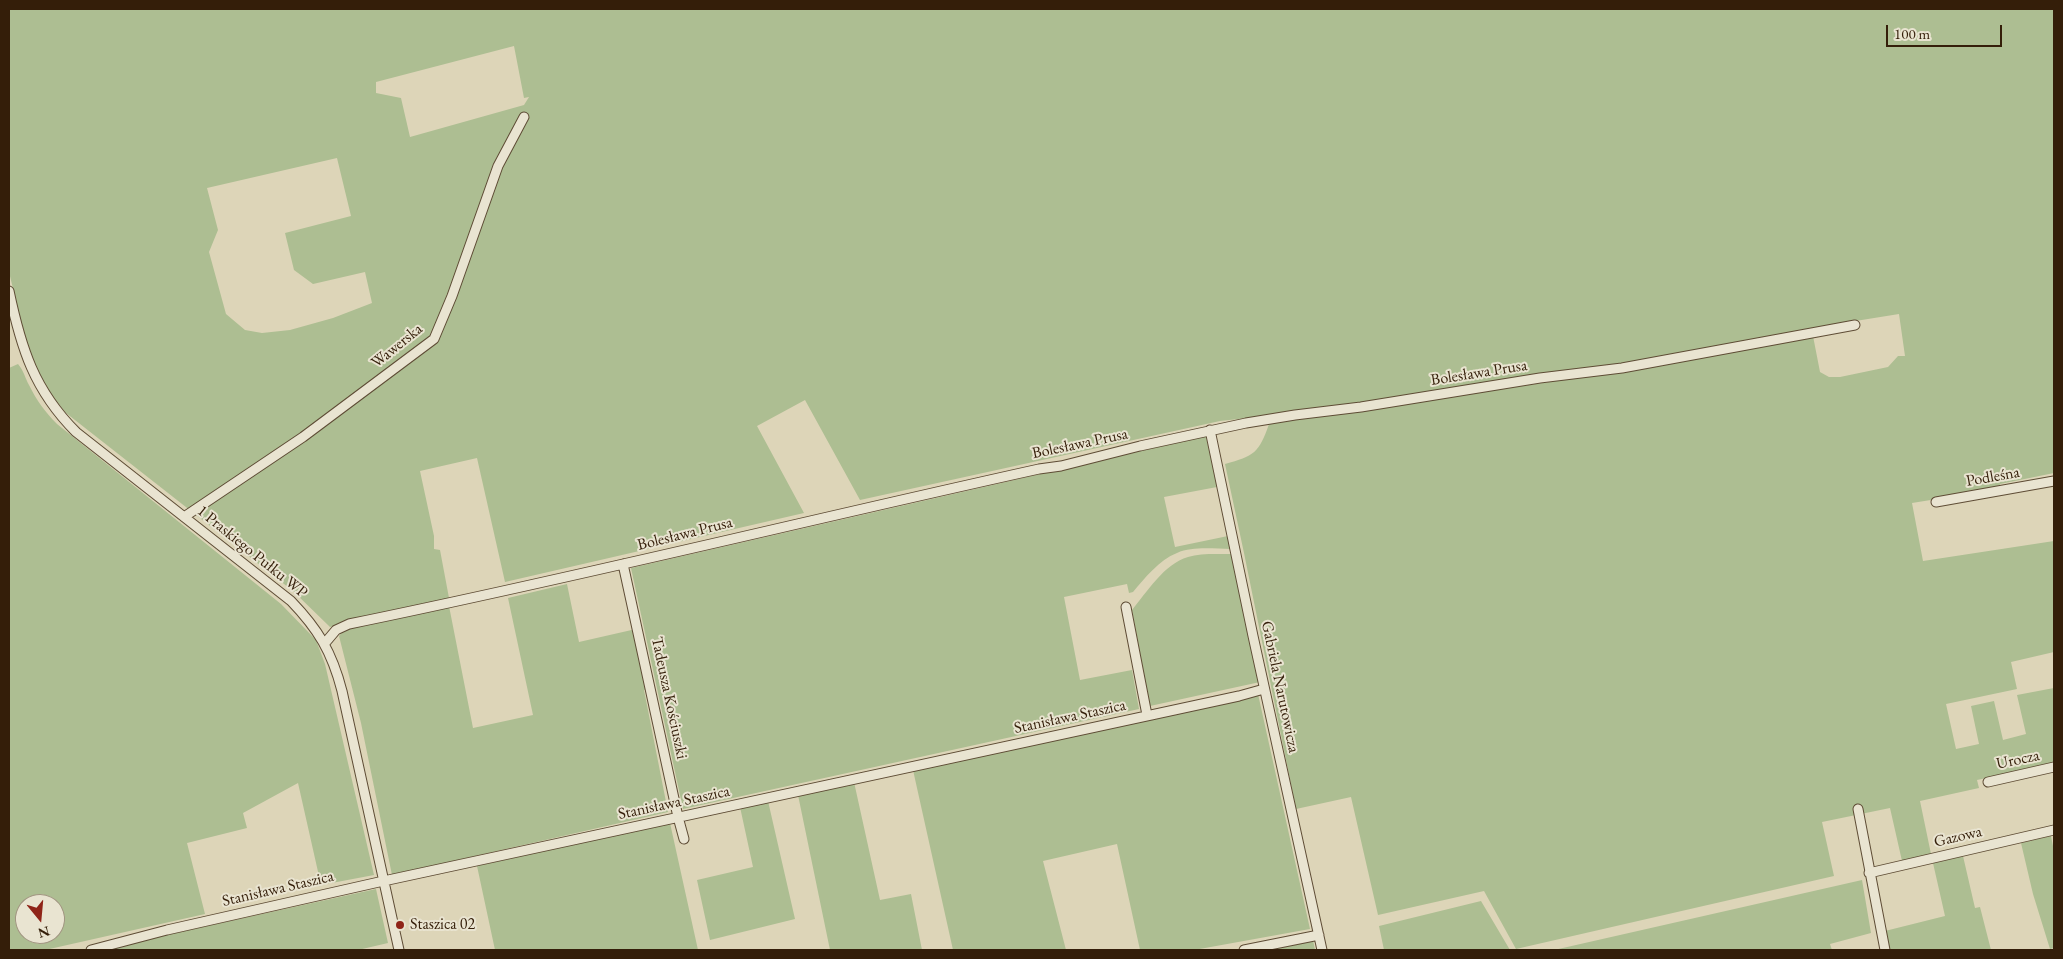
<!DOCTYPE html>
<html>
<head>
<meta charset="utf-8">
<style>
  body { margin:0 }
  #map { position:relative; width:2063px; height:959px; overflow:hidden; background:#ddd5b8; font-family:"EB Garamond",serif }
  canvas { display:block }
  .frame { position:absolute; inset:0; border:10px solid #341e09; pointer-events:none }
  .north { position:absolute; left:15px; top:894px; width:50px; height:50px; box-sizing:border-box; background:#e9e4d1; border:1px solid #a19581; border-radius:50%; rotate:163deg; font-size:14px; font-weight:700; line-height:20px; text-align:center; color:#341e09 }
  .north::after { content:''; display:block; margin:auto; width:18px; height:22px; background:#8f2418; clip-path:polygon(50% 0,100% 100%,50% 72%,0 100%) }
  .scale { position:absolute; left:1886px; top:25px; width:116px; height:22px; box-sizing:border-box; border:2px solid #341e09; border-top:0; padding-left:6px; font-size:15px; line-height:18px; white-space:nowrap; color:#341e09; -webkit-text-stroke:4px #e9e4d1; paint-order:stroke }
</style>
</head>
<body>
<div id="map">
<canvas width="2063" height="959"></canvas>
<div class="frame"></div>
<div class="north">N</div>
<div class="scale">100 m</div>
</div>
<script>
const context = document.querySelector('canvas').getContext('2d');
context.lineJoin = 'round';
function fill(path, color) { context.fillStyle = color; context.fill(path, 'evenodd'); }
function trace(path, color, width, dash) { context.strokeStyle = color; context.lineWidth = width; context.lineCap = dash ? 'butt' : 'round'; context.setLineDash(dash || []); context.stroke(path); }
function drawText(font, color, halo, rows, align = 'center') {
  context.font = font + ' "EB Garamond",serif'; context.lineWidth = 4; context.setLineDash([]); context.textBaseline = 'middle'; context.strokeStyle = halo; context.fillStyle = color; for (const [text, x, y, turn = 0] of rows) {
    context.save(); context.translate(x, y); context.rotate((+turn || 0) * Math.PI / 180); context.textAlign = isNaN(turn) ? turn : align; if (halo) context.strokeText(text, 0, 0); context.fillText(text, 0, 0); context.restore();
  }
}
fill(new Path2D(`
  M 9,9 L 2054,9 L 2054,473 L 2000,484 L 1999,489 L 1912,503 L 1923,561 L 2054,541 L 2054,652 L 2011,662 L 2017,689 L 1946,704 L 1956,749 L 1979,744 L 1971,706 L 1994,701 L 2003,740 L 2026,734 L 2017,695 L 2054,688 L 2054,763 L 1977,780 L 1979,788 L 1920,801 L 1931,854 L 1902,861 L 1890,808 L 1822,822 L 1834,876 L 1516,949 L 1484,891 L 1378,915 L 1351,797 L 1296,809 L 1244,553 L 1225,464 C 1254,456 1259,453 1269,424 L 1609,373 L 1813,336 L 1820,372 L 1829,377 L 1840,377 L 1888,367 L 1898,356 L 1905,356 L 1899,314 L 1812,328 L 1813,332 L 1356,406 L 1220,421 L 860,500 L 805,400 L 757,426 L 804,513 L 505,582 L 477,458 L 420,471 L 434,536 L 434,549 L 440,550 L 449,598 L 330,627 L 293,591 L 66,413 L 52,396 L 29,355 L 9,272 ZM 514,46 L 524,98 L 529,97 L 524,105 L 410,137 L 401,98 L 376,93 L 376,82 ZM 337,158 L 351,216 L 285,233 L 294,270 L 313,284 L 365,272 L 372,303 L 333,318 L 290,330 L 262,333 L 245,330 L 226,314 L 209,252 L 218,230 L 207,188 Z
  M 18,364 C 24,371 25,378 29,385 C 37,401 45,412 57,424 L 281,604 L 316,640 L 325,664 L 374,875 L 321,885 L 298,783 L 243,813 L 247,828 L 187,843 L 205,914 L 45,950 L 9,950 L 9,368 ZM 25,904 L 55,904 L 55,934 L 25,934 Z
  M 1206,436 L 1217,487 L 1164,497 L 1175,547 L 1228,536 L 1231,549 C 1214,549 1193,546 1177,553 C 1159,560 1145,578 1133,592 L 1129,593 L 1127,584 L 1064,597 L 1080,680 L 1132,670 L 1139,709 L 683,809 L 631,568 Z
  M 1231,554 L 1260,682 L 1150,706 L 1132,610 C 1147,592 1164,564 1188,557 C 1200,553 1217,554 1231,554 Z
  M 567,584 L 579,642 L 636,629 L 649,689 L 644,690 L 668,812 L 392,875 L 361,723 L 339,636 L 345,629 L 449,606 L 473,728 L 533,715 L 508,598 Z
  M 1258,694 L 1310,929 L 1194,950 L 1140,950 L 1117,844 L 1043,861 L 1066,950 L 953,950 L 913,770 Z
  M 854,782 L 880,900 L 911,894 L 922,950 L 830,950 L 798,795 Z
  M 768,801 L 795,919 L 710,940 L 697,880 L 753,867 L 740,807 Z
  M 670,823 L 698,950 L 495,950 L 477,866 Z
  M 2051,836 L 2054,851 L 2054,948 L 2050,949 L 2033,894 L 2021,843 Z
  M 1963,856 L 1975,908 L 1980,907 L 1991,950 L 1890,950 L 1885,931 L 1945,916 L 1933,863 Z
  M 1862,880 L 1871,933 L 1830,944 L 1832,950 L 1554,950 Z
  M 376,889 L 388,943 L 358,950 L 98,950 Z
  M 1481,901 L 1510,950 L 1384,950 L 1379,926 Z
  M 1313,940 L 1315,950 L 1264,950 Z`), '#adbe92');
const minor = new Path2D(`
  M 9,291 C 21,348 34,390 76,432 L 291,601 C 318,629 332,652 342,691 L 399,950
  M 1210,430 L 1253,636 L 1322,950
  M 1936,502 L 2054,481
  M 184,517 L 303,437 L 434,339 L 452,296 L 498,166 L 524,117
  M 623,564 L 678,817 L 684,839
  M 1126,607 L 1147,715
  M 325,643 L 336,630 L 349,624 C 579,577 808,520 1039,469 L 1061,466 L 1140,446 L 1246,423 L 1295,415 L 1361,407 L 1540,378 L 1622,368 L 1855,325
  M 1988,782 L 2054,767
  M 1858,809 L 1885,950
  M 1869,873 L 2054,830
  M 91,950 L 167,930 L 379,882 L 1239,696 L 1264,689
  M 1244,950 L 1319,935`);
trace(minor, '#5e4c35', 11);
trace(minor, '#e9e4d1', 9);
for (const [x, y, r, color] of [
  [400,925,5,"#8f2418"]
]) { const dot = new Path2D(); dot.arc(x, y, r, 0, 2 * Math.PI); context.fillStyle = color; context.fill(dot); trace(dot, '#e9e4d1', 2); }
drawText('16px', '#341e09', '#e9e4d1', [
  ["Wawerska",397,346,-39],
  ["Bolesława Prusa",1479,373,-9],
  ["Bolesława Prusa",1080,444,-12],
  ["Podleśna",1993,477,-10],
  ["Bolesława Prusa",685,534,-14],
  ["1 Praskiego Pułku WP",252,552,39],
  ["Gabriela Narutowicza",1280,687,78],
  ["Tadeusza Kościuszki",669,698,78],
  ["Stanisława Staszica",1070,717,-12],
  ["Urocza",2018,760,-12],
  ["Stanisława Staszica",674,803,-12],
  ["Gazowa",1958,837,-13],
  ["Stanisława Staszica",278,889,-13]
]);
drawText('16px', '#341e09', '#e9e4d1', [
  ["Staszica 02",410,925]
], 'left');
</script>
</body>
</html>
